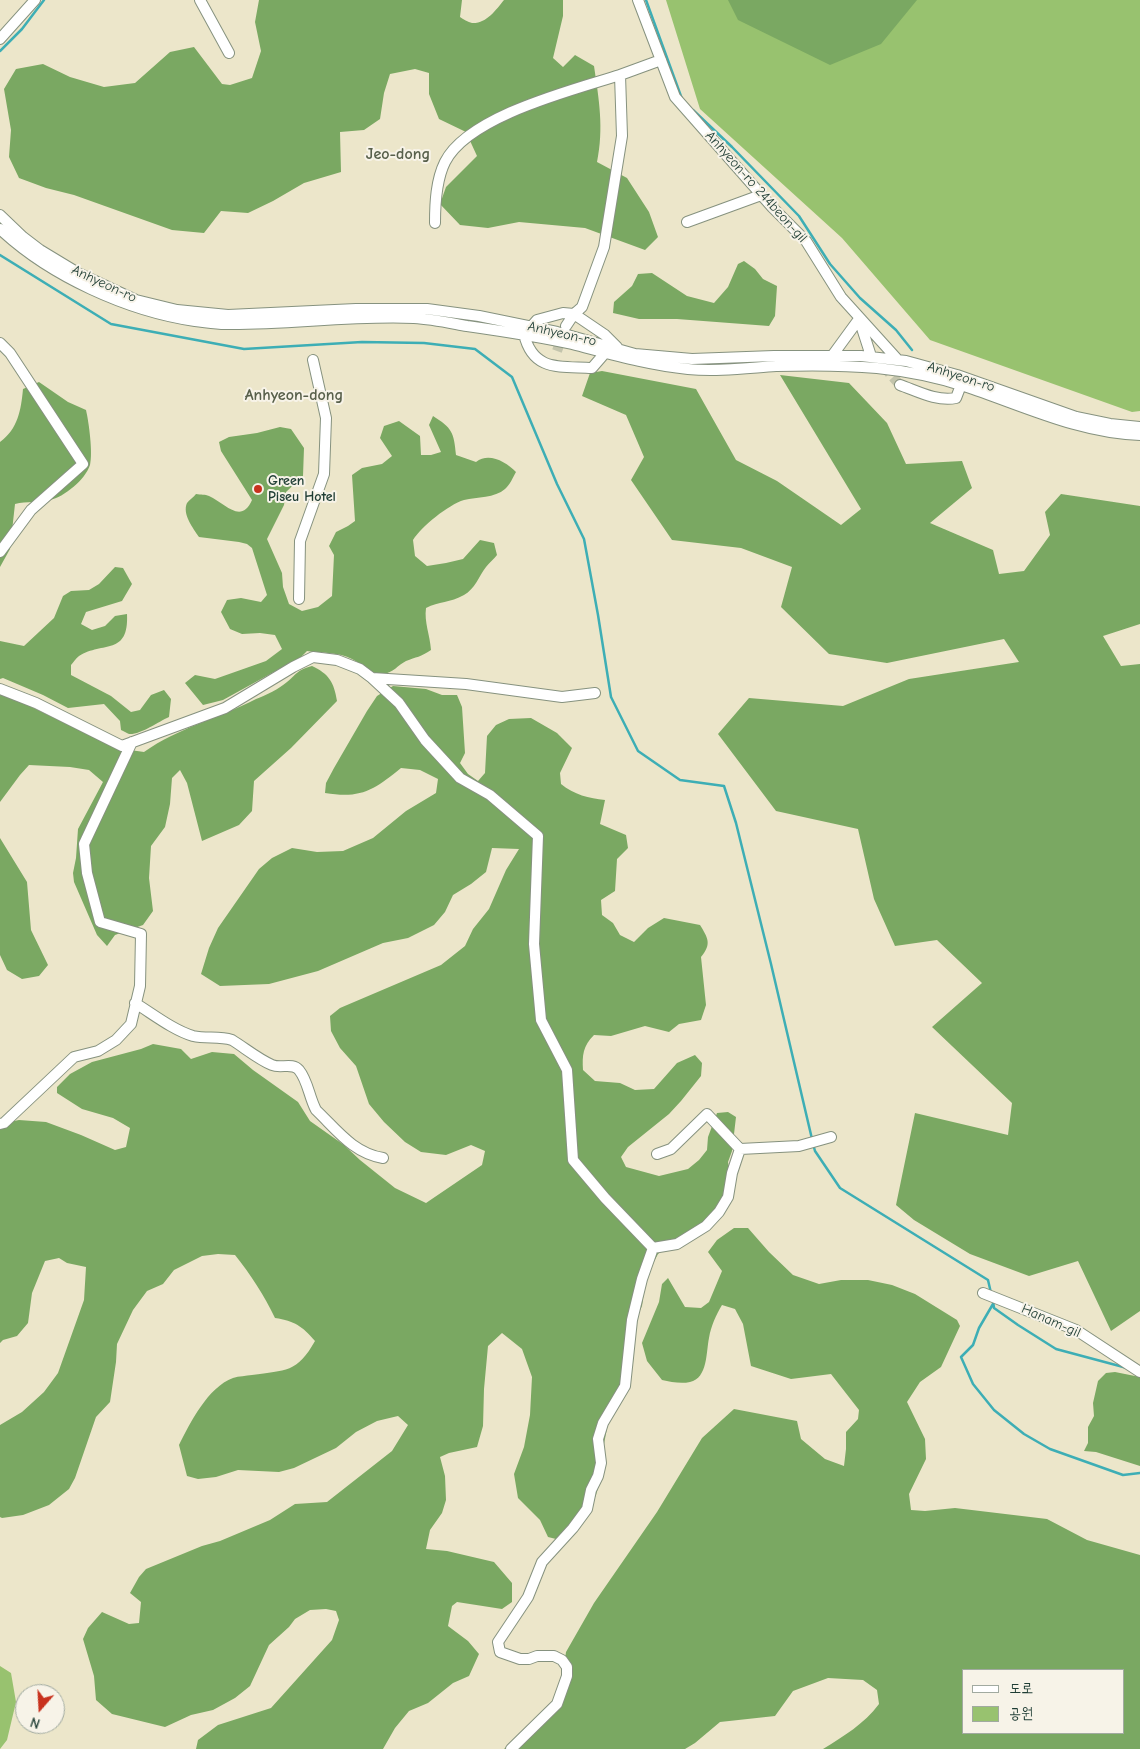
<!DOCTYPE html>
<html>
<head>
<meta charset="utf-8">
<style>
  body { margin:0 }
  #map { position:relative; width:1140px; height:1749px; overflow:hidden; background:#ece6ca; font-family:"Comic Neue","Poor Story",sans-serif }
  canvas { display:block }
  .legend { position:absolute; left:962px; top:1669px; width:162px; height:65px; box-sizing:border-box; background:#f7f3e8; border:1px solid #a1aaa0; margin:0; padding:6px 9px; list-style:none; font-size:15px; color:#1f3d34 }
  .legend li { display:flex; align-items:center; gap:10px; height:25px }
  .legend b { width:25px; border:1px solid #a1aaa0 }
  .north { position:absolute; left:15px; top:1684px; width:50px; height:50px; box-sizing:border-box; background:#f7f3e8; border:1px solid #a1aaa0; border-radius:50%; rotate:199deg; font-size:14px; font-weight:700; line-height:20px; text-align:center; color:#1f3d34 }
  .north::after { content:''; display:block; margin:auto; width:18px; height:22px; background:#c8321e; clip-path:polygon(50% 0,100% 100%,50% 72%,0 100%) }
</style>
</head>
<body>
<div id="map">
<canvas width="1140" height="1749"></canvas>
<ul class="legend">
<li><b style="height:6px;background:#fff"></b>도로</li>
<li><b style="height:14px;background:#98c26f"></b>공원</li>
</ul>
<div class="north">N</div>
</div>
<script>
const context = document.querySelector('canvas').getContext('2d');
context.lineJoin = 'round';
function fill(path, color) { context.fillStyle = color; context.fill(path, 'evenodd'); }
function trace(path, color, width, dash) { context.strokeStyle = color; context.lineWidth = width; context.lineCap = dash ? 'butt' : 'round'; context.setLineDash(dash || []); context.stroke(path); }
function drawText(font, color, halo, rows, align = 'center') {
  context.font = font + ' "Comic Neue",sans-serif'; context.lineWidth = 4; context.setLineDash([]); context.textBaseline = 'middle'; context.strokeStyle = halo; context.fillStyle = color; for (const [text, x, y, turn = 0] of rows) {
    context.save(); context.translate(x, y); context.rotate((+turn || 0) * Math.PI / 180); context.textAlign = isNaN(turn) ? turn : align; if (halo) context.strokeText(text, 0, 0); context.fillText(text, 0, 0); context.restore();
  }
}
fill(new Path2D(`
  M 666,0 L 1140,0 L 1140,411 L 1132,412 L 930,340 L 842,238 L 700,109 Z
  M 0,1666 L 11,1673 L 16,1702 L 7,1740 L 0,1749 Z`), '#98c26f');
fill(new Path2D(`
  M 259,0 L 462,0 L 460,17 C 463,19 468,22 472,23 C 486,24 496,10 504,0 L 563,0 L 563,16 L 553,58 L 563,67 L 575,55 L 594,66 C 599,100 604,128 597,162 L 627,178 L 649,212 L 658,237 L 645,250 L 585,228 L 519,222 L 488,228 L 460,225 L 440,204 L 446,187 L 477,156 L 466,132 L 439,119 L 429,94 L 429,73 L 415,69 L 390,74 L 384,93 L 380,119 L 364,130 L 340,132 L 341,172 L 304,183 L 273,201 L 248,213 L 221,211 L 204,233 L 172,230 L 74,195 L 46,188 L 19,178 L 9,157 L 11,130 L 4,89 L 16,69 L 43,64 L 70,77 L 104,87 L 135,83 L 170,52 L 194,47 L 222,84 L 230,85 L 252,78 L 261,51 L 255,22 Z
  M 728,0 L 917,0 L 881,44 L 830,65 L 738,20 Z
  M 744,261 L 755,269 L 763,279 L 777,286 L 775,316 L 769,326 L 677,319 L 639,319 L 613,313 L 614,302 L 632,286 L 638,274 L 652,273 L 687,296 L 714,303 L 728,287 L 738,264 Z
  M 602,371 L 696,389 L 736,460 L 777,481 L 841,525 L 861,509 L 780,375 L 849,383 L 887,423 L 906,464 L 962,461 L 972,488 L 930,523 L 993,550 L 999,574 L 1024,571 L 1050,535 L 1045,512 L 1061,494 L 1140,506 L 1140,624 L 1103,636 L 1121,666 L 1140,664 L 1140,1311 L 1111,1331 L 1078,1261 L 1029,1276 L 970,1254 L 914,1220 L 896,1205 L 915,1113 L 1008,1135 L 1012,1103 L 932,1027 L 982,983 L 937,940 L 895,946 L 874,899 L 858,829 L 776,811 L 718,734 L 749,698 L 843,706 L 909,679 L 1019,662 L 1004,639 L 887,663 L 829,654 L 781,607 L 792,567 L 741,548 L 672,540 L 631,480 L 644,457 L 626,415 L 582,396 L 590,373 Z
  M 39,382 L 68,402 L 86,410 C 89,423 93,453 90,465 C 85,480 64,497 50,500 C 38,503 27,501 15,504 L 10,549 L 0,567 L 0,442 C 18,429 21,410 23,389 Z
  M 433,416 C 452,428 454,432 456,455 L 476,462 C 489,452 506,462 516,472 C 513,477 510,485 505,489 C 495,498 477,497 464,500 C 448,505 422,526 413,540 L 415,556 L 427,566 L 446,563 L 463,559 L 480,540 L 494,543 L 497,555 C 494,559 489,563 486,567 C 479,576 475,589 464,595 C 450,603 439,601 426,608 C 424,622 430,635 431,650 C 421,657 416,657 406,661 C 398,665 393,673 383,674 C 371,675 362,664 352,659 C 339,652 321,653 307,651 L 301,657 L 223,700 L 203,705 L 185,683 L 195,675 L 215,679 L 266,661 L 282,649 L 275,635 L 260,633 L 242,634 L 230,629 L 221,612 L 227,600 L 241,598 L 261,602 L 267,595 L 252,548 L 247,544 L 239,542 L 199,537 C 193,528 182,514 187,503 C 189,500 194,497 196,494 C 201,495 205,494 209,496 C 225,503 241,525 252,500 L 221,451 L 219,442 L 229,437 L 257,433 L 280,427 L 291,429 L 304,448 L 303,476 L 286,492 L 284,505 L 267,539 L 282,573 L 283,587 L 289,604 L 302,611 L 318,607 L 332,596 L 334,555 L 329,546 L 336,532 L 348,526 L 355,521 L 352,475 L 362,468 L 382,464 L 392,456 L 380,438 L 384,426 L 399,421 L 420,436 L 421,455 L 431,455 L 441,452 L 429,425 Z
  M 115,567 L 123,568 L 132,584 L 122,601 L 86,612 L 81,624 L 92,630 L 105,626 L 115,616 L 127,614 C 129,656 103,641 79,656 C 76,658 73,663 71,665 L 71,675 L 111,696 L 131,712 L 140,710 L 151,695 L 164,690 L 171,699 L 169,717 C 158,722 140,735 129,734 C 126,733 124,731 121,730 L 120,721 L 104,704 L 68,708 L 43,695 L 3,678 L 0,679 L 0,641 L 24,646 L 54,618 L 63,596 L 71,591 L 89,590 L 99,584 Z
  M 312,666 C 329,674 334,682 337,701 L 291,748 L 254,781 L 252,811 L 239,825 L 202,841 L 187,783 L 180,770 L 172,778 L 170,804 L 165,827 L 151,846 L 149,878 L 153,911 L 143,925 L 115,935 L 107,946 L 97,935 L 74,882 L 73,873 L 76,858 L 78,829 L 103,782 L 89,770 L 70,767 L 29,765 L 20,775 L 0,802 L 0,695 L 13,698 L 116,748 L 144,752 C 178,728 219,718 256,699 C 266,695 279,689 287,682 C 298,673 297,670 312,666 Z
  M 393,686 L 426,689 L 442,695 L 457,695 L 462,707 L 465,753 L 460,763 L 468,774 L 478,781 L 485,773 L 487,736 L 496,725 L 509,719 L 531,718 L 557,733 L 572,748 L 560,773 L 561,784 C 574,795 589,798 605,800 L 600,824 L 626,835 L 628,848 L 617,859 L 615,891 L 601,900 L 602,915 L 613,923 L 620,935 L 634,942 L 648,928 L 664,918 L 700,925 C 708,938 712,944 701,957 L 706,1005 L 701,1020 L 679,1024 L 669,1032 L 645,1026 L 611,1036 L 594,1035 C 583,1046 582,1055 583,1070 L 595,1081 L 620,1083 L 635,1090 L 654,1089 L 677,1063 L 695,1055 L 702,1063 L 701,1076 L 681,1101 L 669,1114 L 628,1147 L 621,1157 L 626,1167 L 659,1176 L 688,1169 L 699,1160 L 707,1150 L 708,1137 L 717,1113 L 728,1112 L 736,1117 L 732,1151 L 728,1162 L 733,1193 L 709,1221 L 671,1243 L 658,1254 L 646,1277 L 642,1306 L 629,1334 L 634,1348 L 633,1363 L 628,1386 L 609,1418 L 603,1449 L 603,1471 L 596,1495 L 588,1513 L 560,1540 L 548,1537 L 540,1520 L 518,1498 L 514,1474 L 524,1447 L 530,1415 L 532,1377 L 522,1349 L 502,1333 L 488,1346 L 484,1389 L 483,1426 L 477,1447 L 449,1453 L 440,1457 L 445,1476 L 446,1500 L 442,1513 L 430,1530 L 426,1549 L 447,1551 L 494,1562 L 512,1583 L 512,1602 L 502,1609 L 457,1602 L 452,1606 L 448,1626 L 468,1641 L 479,1654 L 469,1676 L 453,1683 L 428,1703 L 409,1711 L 395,1728 L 383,1749 L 196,1749 L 198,1740 L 218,1725 L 271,1708 L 332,1640 L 339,1620 L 336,1611 L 326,1609 L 310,1610 L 295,1619 L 289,1627 L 269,1645 L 250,1686 L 235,1698 L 213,1710 L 191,1715 L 165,1727 L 112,1714 L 96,1700 L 94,1676 L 83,1639 L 88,1628 L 102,1612 L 129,1624 L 139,1623 L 141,1602 L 130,1593 L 139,1577 L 146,1569 L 202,1546 L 220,1541 L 270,1520 L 295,1504 L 327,1502 L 392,1451 L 408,1425 L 398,1416 L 377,1421 L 356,1432 L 336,1448 L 294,1468 L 279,1472 L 238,1470 L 216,1477 L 198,1479 L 187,1476 L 179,1445 C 190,1423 208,1387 233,1378 C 239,1376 246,1376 252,1375 C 286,1370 297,1373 315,1341 C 302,1326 295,1321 275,1318 C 264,1295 251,1275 235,1255 L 218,1254 L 202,1256 L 174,1270 L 163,1284 L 147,1291 L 133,1310 L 117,1344 L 116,1362 L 110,1402 L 96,1417 L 75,1478 L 69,1489 L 49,1505 L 23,1515 L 2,1518 L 0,1517 L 0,1425 L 22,1412 L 44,1392 L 58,1373 L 84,1300 L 86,1267 L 67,1263 L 59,1258 L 45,1261 L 32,1293 L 28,1323 L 17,1336 L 3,1340 L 0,1343 L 0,1124 L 19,1120 L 46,1122 L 81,1135 L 115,1150 L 126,1147 L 130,1128 L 113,1118 L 82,1109 L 57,1093 L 57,1087 L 70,1074 L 92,1062 L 141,1049 L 153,1044 L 181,1049 L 191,1059 L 212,1052 L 234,1054 L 253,1070 L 298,1102 L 310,1121 L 344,1145 L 360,1160 L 395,1188 L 426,1203 L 482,1165 L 485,1151 L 471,1145 L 446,1155 L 421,1152 L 405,1142 L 384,1122 L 369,1104 L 356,1066 L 340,1048 L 331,1031 L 330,1016 L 340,1008 L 441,965 L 465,946 L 473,929 L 489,909 L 506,870 L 519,849 L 492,848 L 486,872 L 471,884 L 453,895 L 445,912 L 434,925 L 408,938 L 383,943 L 318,971 L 269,984 L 220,986 L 201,974 L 209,948 L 218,928 L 259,869 L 272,858 L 292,848 L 317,852 L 343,851 L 373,838 L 406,811 L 436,793 L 438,779 L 420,770 L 401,768 C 374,790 361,799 325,793 L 326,783 L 334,768 L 367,711 L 377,696 Z
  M 0,838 L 27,882 L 31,930 L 48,965 L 39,976 L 22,979 L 7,970 L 0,955 Z
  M 734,1228 L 748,1228 L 769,1252 L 793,1275 L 819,1284 L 841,1280 L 868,1280 L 892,1285 L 915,1294 L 957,1320 L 960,1326 L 941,1367 L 920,1382 L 907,1402 L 925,1439 L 926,1459 L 909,1494 L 911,1510 L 925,1511 L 955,1508 L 1047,1519 L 1087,1540 L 1140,1555 L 1140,1749 L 823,1749 C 844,1736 864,1724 879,1704 L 877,1690 L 863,1680 L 828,1678 L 793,1691 L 775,1716 L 720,1722 L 695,1743 L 685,1749 L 504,1749 L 560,1694 L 566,1652 L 594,1603 L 657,1512 L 702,1438 L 734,1409 L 797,1421 L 801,1439 L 825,1459 L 844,1466 L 846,1449 L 846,1432 L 858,1419 L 859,1410 L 831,1374 L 791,1379 L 751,1366 L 743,1324 L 735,1309 L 722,1305 C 716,1315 711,1326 709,1338 C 706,1352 708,1378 690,1382 C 681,1384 671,1382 662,1380 L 647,1361 L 642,1343 L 659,1302 L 662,1284 L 668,1278 L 685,1307 L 701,1308 L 709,1302 L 722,1271 L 708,1252 L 717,1240 ZM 964,1670 L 1124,1670 L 1124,1733 L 964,1733 Z
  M 1115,1372 L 1140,1377 L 1140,1466 L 1096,1452 L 1084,1451 L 1088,1443 L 1088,1427 L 1094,1416 L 1093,1403 L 1098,1381 L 1106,1373 Z`), '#7aa862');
trace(new Path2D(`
  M 646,0 L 682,99
  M 0,51 L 22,29 L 44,0
  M 693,110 L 732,147 L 799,216 L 830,264 L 860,298 L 896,330 L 912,350
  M 0,255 L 111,324 L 244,349 L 362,342 L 424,343 L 475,349 L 512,377 L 557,484 L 584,539 L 598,615 L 611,697 L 638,751 L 680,780 L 724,786 L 736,823 L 771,964 L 812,1139
  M 813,1144 L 815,1151 L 840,1188 L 988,1280 L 991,1293
  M 993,1301 L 994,1308 L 1018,1325 L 1056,1349 L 1127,1368
  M 993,1304 L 979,1328 L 973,1345 L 961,1357 L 973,1384 L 994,1410 L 1024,1434 L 1050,1449 L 1123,1475 L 1140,1473`), '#3daeb5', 2.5);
trace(new Path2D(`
  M 557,351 L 563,334
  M 883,366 L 900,385`), '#c3c4ac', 10, [10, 5]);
const minor = new Path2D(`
  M 200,0 L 229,53
  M 638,0 L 675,97 L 772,207 L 806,241 L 841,297 L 898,360
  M 0,39 L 35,0
  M 0,215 L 23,237 L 40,250 L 78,273 L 136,300 L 177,310 L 228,315 L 356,309 L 427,309 L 479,316 L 557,332 L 635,354 L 692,359 L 774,356 L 861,356 L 906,361 L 957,375 L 1076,417 L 1110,424 L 1140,427
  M 687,222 L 761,195
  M 435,223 C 435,203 436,180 445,162 C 468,116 573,90 620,75
  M 0,229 C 50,276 127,311 195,321 C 205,322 215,324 225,324 C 288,325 351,315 414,318 C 432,319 450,323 467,326 C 502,331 537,336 572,344 C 611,354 648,365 688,369 C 717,372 747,368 776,366 C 810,365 844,365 877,368 C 906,371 937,377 964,386 C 1022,405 1078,433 1140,435
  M 860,322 L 870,353
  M 566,326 L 574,314 L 582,307 L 604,247 L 622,136 L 620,75 L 661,60
  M 531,327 L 537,320 L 563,313 L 574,314 L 605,335 L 617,347
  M 524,334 C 533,372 560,366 592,368 L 605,353
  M 0,343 L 10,353 L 83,464 L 31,510 L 0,552
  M 832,356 L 859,319
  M 900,385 C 917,391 937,402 956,398 L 961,385
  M 299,599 L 300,541 L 324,474 L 326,418 L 313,360
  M 372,678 L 466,684 L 562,697 L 595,693
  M 0,689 L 36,703 L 122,746 L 225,708 L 293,667 L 313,657 L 337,660 L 360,669 L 372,678 L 399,703 L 425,740 L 460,778 L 490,795 L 538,836 L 534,944 L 541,1020 L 567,1070 L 573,1160 L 605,1198 L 653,1248 L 677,1244 L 706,1226 L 719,1212 L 728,1197 L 732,1173 L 740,1149 L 799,1146 L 831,1137
  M 135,1003 C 153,1014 173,1030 193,1036 C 206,1039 219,1036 232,1040 C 245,1048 258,1059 272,1065 C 281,1069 292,1062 299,1070 C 308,1081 309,1097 316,1110 C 337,1130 353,1153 383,1158
  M 0,1124 L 4,1123 L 74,1057 L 98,1051 L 116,1040 L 131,1024 L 140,986 L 141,934 L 100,922 L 87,873 L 84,844 L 132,742
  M 657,1154 L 671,1149 L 707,1114 L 740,1149
  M 983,1293 L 1076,1330 L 1140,1372
  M 511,1749 L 557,1704 L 567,1676 L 567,1667 L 562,1660 L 554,1656 L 537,1656 L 529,1659 L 520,1659 L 500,1652 L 498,1642 L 528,1597 L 542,1562 L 573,1528 L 587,1509 L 591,1490 L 598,1476 L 601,1463 L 598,1439 L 603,1423 L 625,1386 L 632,1320 L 642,1279 L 653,1248`);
trace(minor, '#86927f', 12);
trace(minor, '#fff', 10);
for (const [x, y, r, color] of [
  [258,489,5,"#c8321e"]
]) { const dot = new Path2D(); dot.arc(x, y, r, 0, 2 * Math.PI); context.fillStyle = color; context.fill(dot); trace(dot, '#f7f3e8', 2); }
drawText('14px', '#1f3d34', '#f7f3e8', [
  ["Anhyeon-ro 244beon-gil",756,187,48],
  ["Anhyeon-ro",104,284,25],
  ["Anhyeon-ro",562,334,13],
  ["Anhyeon-ro",961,377,18],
  ["Hanam-gil",1051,1321,24]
]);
drawText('bold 14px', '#1f3d34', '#f7f3e8', [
  ["Green",268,481],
  ["Piseu Hotel",268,497]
], 'left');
drawText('bold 16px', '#58604b', '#f7f3e8', [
  ["Jeo-dong",398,154],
  ["Anhyeon-dong",294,395]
]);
</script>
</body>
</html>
